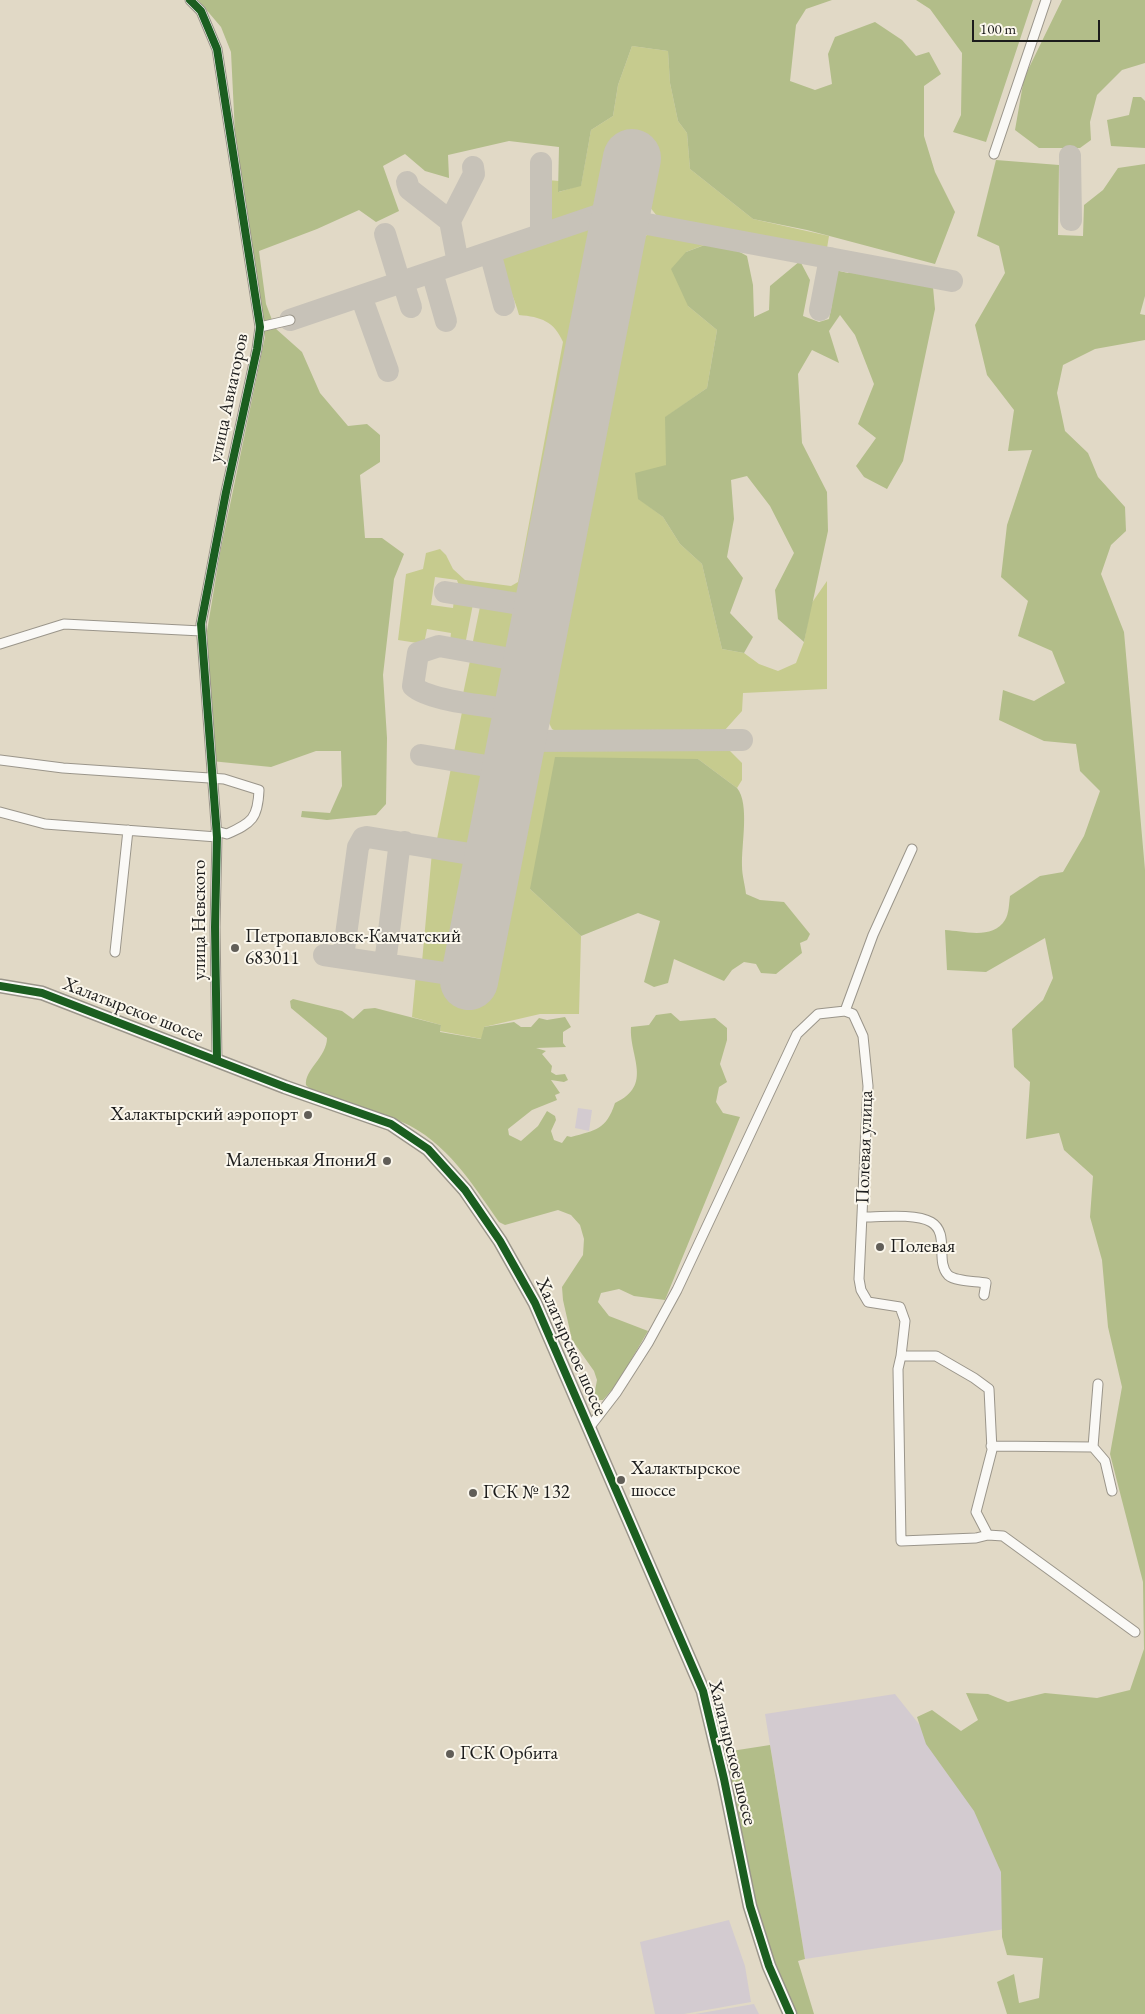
<!DOCTYPE html>
<html>
<head>
<meta charset="utf-8">
<style>
  body { margin:0 }
  #map { position:relative; width:1145px; height:2014px; overflow:hidden; background:#e1d9c6; font-family:"EB Garamond",serif }
  canvas { display:block }
  .scale { position:absolute; left:972px; top:20px; width:128px; height:22px; box-sizing:border-box; border:2px solid #1c1c1c; border-top:0; padding-left:6px; font-size:15px; line-height:18px; white-space:nowrap; color:#1c1c1c; -webkit-text-stroke:4px #fbf7ec; paint-order:stroke }
</style>
</head>
<body>
<div id="map">
<canvas width="1145" height="2014"></canvas>
<div class="scale">100 m</div>
</div>
<script>
const context = document.querySelector('canvas').getContext('2d');
context.lineJoin = 'round';
function fill(path, color) { context.fillStyle = color; context.fill(path, 'evenodd'); }
function trace(path, color, width, dash) { context.strokeStyle = color; context.lineWidth = width; context.lineCap = dash ? 'butt' : 'round'; context.setLineDash(dash || []); context.stroke(path); }
function drawText(font, color, halo, rows, align = 'center') {
  context.font = font + ' "EB Garamond",serif'; context.lineWidth = 4; context.setLineDash([]); context.textBaseline = 'middle'; context.strokeStyle = halo; context.fillStyle = color; for (const [text, x, y, turn = 0] of rows) {
    context.save(); context.translate(x, y); context.rotate((+turn || 0) * Math.PI / 180); context.textAlign = isNaN(turn) ? turn : align; if (halo) context.strokeText(text, 0, 0); context.fillText(text, 0, 0); context.restore();
  }
}
fill(new Path2D(`
  M 578,1108 L 592,1110 L 589,1131 L 575,1128 Z
  M 895,1694 L 997,1822 L 1012,1928 L 805,1959 L 765,1714 Z
  M 729,1920 L 745,1966 L 751,2002 L 684,2014 L 655,2014 L 640,1942 Z
  M 754,2004 L 759,2014 L 695,2014 Z`), '#d3cbd0');
fill(new Path2D(`
  M 632,46 L 668,51 L 670,83 L 678,121 L 687,133 L 690,169 L 753,219 L 829,236 L 827,248 L 657,216 L 645,201 L 651,158 L 613,151 L 601,208 L 554,225 L 546,220 L 547,180 L 559,181 L 559,192 L 581,185 L 591,130 L 613,116 L 618,85 Z
  M 586,226 L 596,230 L 525,599 L 464,591 L 460,589 L 457,580 L 435,577 L 431,605 L 453,608 L 454,600 L 473,604 L 465,645 L 450,642 L 451,633 L 427,629 L 424,644 L 398,640 L 406,574 L 423,569 L 426,553 L 440,549 L 446,555 L 453,569 L 465,580 L 511,586 L 518,582 L 563,342 C 554,321 541,317 519,315 C 514,295 504,280 499,260 L 505,251 L 534,242 L 540,246 L 549,243 L 555,236 Z
  M 649,233 L 704,245 L 686,252 L 688,306 L 717,330 L 707,388 L 666,417 L 666,465 L 638,498 L 663,517 L 680,544 L 702,564 L 722,649 L 744,653 L 759,664 L 778,671 L 796,663 L 804,642 L 811,604 L 827,581 L 827,689 L 743,693 L 742,711 L 724,731 L 561,734 L 552,729 L 544,713 L 635,246 Z
  M 481,602 L 523,611 L 514,655 L 472,646 Z
  M 471,656 L 512,664 L 504,703 L 463,694 Z
  M 463,707 L 501,715 L 492,760 L 454,752 Z
  M 549,746 L 725,746 L 742,763 L 742,780 L 737,788 L 698,759 L 530,889 L 581,936 L 579,1014 L 540,1014 L 484,1027 L 482,1039 L 440,1031 L 441,1025 L 412,1017 L 416,974 L 488,985 L 533,754 Z
  M 451,768 L 489,775 L 475,846 L 437,839 Z
  M 432,852 L 472,859 L 451,968 L 422,962 Z`), '#c6cb8e');
fill(new Path2D(`
  M 198,0 L 832,0 L 806,9 L 796,25 L 790,81 L 815,90 L 832,84 L 828,54 L 835,37 L 875,22 L 902,40 L 916,56 L 929,52 L 941,74 L 924,86 L 924,136 L 935,172 L 955,212 L 935,264 L 807,230 L 753,219 L 690,169 L 687,133 L 678,121 L 670,83 L 668,51 L 632,46 L 618,85 L 613,116 L 591,130 L 581,186 L 558,192 L 559,147 L 509,141 L 448,155 L 449,178 L 425,171 L 405,154 L 383,166 L 399,211 L 376,222 L 359,210 L 317,229 L 259,251 L 266,304 L 275,328 L 302,352 L 320,393 L 348,426 L 367,424 L 380,435 L 380,462 L 360,475 L 365,538 L 382,538 L 404,554 L 394,579 L 383,675 L 387,738 L 386,804 L 376,815 L 327,820 L 301,817 L 302,811 L 330,813 L 342,786 L 341,751 L 316,751 L 271,767 L 211,761 L 207,631 L 220,553 L 265,337 L 235,134 L 231,52 L 221,27 Z
  M 916,0 L 1033,0 L 986,142 L 953,132 L 961,115 L 962,53 L 930,9 Z
  M 1062,0 L 1145,0 L 1145,63 L 1122,70 L 1097,95 L 1090,122 L 1091,140 L 1080,148 L 1039,148 L 1015,130 L 1024,78 Z
  M 1133,97 L 1141,97 L 1145,101 L 1145,148 L 1111,146 L 1107,120 L 1129,115 Z
  M 996,160 L 1059,165 L 1058,235 L 1083,236 L 1084,205 L 1103,190 L 1118,168 L 1145,164 L 1145,296 L 1140,314 L 1145,315 L 1145,340 L 1095,349 L 1063,365 L 1057,393 L 1065,431 L 1088,453 L 1098,477 L 1125,507 L 1126,531 L 1111,545 L 1101,574 L 1124,632 L 1145,870 L 1145,2014 L 1007,2014 L 997,1982 L 1014,1974 L 1019,2003 L 1039,1998 L 1043,1958 L 1007,1955 L 1002,1937 L 1001,1872 L 974,1811 L 926,1744 L 917,1717 L 932,1710 L 961,1731 L 978,1720 L 966,1693 L 988,1694 L 1008,1702 L 1045,1693 L 1097,1698 L 1130,1690 L 1144,1649 L 1143,1582 L 1110,1454 L 1122,1387 L 1108,1327 L 1102,1260 L 1090,1217 L 1093,1176 L 1064,1150 L 1059,1133 L 1026,1139 L 1030,1082 L 1014,1067 L 1012,1029 L 1043,1000 L 1053,978 L 1045,938 L 986,972 L 947,970 L 945,930 C 964,931 993,940 1005,920 C 1009,914 1009,903 1010,896 L 1040,876 L 1063,872 L 1084,836 L 1100,791 L 1080,771 L 1076,744 L 1044,741 L 999,720 L 1003,690 L 1034,701 L 1065,683 L 1052,651 L 1018,636 L 1028,601 L 1001,577 L 1007,525 L 1032,450 L 1008,451 L 1014,410 L 987,375 L 975,325 L 1005,273 L 999,246 L 977,236 Z
  M 718,240 L 747,256 L 753,285 L 754,317 L 769,310 L 770,286 L 800,261 L 810,280 L 803,316 L 819,322 L 829,319 L 832,304 L 829,286 L 835,270 L 848,273 L 854,268 L 912,276 L 933,287 L 935,309 L 903,461 L 887,489 L 864,477 L 856,466 L 876,438 L 858,424 L 874,384 L 855,335 L 840,315 L 829,331 L 839,363 L 812,350 L 798,374 L 802,443 L 827,492 L 828,531 L 804,642 L 778,619 L 775,590 L 794,553 L 770,506 L 747,476 L 731,480 L 734,519 L 727,557 L 743,578 L 730,613 L 753,637 L 744,653 L 722,649 L 702,564 L 680,544 L 663,517 L 638,499 L 635,473 L 666,465 L 665,417 L 707,388 L 717,330 L 688,306 L 671,269 L 686,252 Z
  M 555,757 L 698,759 L 737,788 C 750,804 741,845 742,866 C 742,875 745,885 746,894 L 760,900 L 784,902 L 810,934 L 807,940 L 800,943 L 802,953 L 776,974 L 761,973 L 756,964 L 744,962 L 732,970 L 724,981 L 674,959 L 668,983 L 654,987 L 644,982 L 660,921 L 638,913 L 581,936 L 530,889 Z
  M 293,999 L 342,1011 L 353,1019 L 364,1009 L 375,1008 L 441,1025 L 440,1032 L 481,1039 L 484,1027 L 514,1022 L 521,1027 L 531,1027 L 539,1018 L 547,1020 L 565,1017 L 571,1027 L 563,1032 L 563,1043 L 566,1047 L 536,1048 L 546,1051 L 542,1054 L 552,1066 L 551,1072 L 556,1075 L 565,1074 L 568,1080 L 564,1082 L 551,1080 L 560,1093 L 555,1095 L 557,1100 L 532,1110 L 508,1129 L 509,1135 L 521,1141 L 538,1126 L 547,1111 L 555,1116 L 556,1120 L 551,1131 L 554,1140 L 562,1143 L 567,1136 L 571,1137 C 596,1130 606,1130 615,1103 C 654,1085 629,1056 631,1027 L 649,1025 L 656,1015 L 671,1013 L 680,1021 L 715,1018 L 727,1028 L 727,1040 L 720,1064 L 727,1082 L 719,1087 L 716,1102 L 723,1113 L 740,1117 L 665,1300 L 634,1296 L 619,1289 L 601,1293 L 598,1302 L 609,1316 L 648,1331 L 617,1384 L 603,1400 L 598,1400 L 594,1396 L 597,1380 L 594,1371 L 572,1340 L 563,1300 L 562,1287 L 583,1255 L 584,1239 L 580,1225 L 571,1215 L 558,1210 L 505,1225 L 499,1222 C 473,1185 446,1141 402,1122 C 372,1109 339,1102 309,1088 L 306,1085 C 304,1070 327,1057 327,1038 L 291,1008 L 290,1001 Z
  M 770,1745 L 805,1959 L 798,1961 L 814,2014 L 796,2014 L 775,1966 L 753,1901 L 725,1752 Z`), '#b2bd89');
trace(new Path2D(`
  M 1070,156 L 1071,220
  M 541,163 L 541,234
  M 407,182 L 409,189 L 450,221
  M 385,234 L 400,283
  M 490,252 L 504,305
  M 458,263 L 450,221 L 474,174 L 473,167
  M 432,272 L 446,321
  M 403,282 L 411,307
  M 361,296 L 388,371
  M 820,310 L 830,258
  M 290,320 L 599,215 L 952,281
  M 445,592 L 544,608
  M 523,711 C 499,707 429,702 413,686 L 418,653 L 439,646 L 533,663
  M 517,741 L 742,740
  M 421,755 L 511,770
  M 324,955 L 470,977
  M 343,957 L 358,847 L 363,838 L 367,837 L 494,858
  M 385,964 L 399,849 L 405,842`), '#c7c2b8', 22);
trace(new Path2D(`
  M 469,981 L 632,158`), '#c7c2b8', 58);
const street = new Path2D(`
  M 190,0 L 201,11 L 217,49 L 260,327 L 257,349 L 226,492 L 201,624 L 217,837 L 215,927 L 217,1060
  M 994,154 L 1046,0
  M 260,327 L 290,320
  M 0,644 L 64,624 L 201,631
  M 0,760 L 63,768 L 224,779 L 259,790 C 258,818 252,823 227,834 L 216,831
  M 0,812 L 45,824 L 217,837
  M 115,952 L 128,830
  M 845,1011 L 853,1014 L 863,1036 L 868,1086 L 859,1279 L 861,1290 L 868,1302 L 900,1307 L 905,1321 L 901,1356 L 936,1356 L 974,1378 L 989,1389 L 992,1450 L 976,1512 L 988,1535 L 1003,1536 L 1135,1632
  M 862,1217 C 879,1217 916,1213 931,1222 C 950,1233 935,1261 948,1275 C 956,1282 976,1281 986,1283 L 984,1295
  M 901,1356 L 898,1369 L 901,1541 L 976,1538 L 988,1535
  M 589,1428 L 616,1393 L 648,1343 L 677,1290 L 797,1034 L 818,1014 L 845,1011 L 873,935 L 912,849
  M 991,1446 L 1093,1447 L 1098,1384
  M 1093,1447 L 1105,1461 L 1112,1491`);
const secondary = new Path2D(`
  M 0,986 L 42,993 L 285,1087 L 391,1124 L 428,1149 L 465,1190 L 500,1241 L 535,1303 L 703,1691 L 724,1779 L 750,1906 L 769,1966 L 790,2014`);
trace(street, '#9a958a', 11);
trace(secondary, '#9a958a', 15);
trace(street, '#faf9f6', 9);
trace(secondary, '#faf9f6', 12);
trace(new Path2D(`
  M 190,0 L 201,11 L 217,49 L 260,327 L 257,349 L 226,492 L 201,624 L 217,837 L 215,927 L 217,1060
  M 0,986 L 42,993 L 285,1087 L 391,1124 L 428,1149 L 465,1190 L 500,1241 L 535,1303 L 703,1691 L 724,1779 L 750,1906 L 769,1966 L 790,2014`), '#1b5e20', 8);
for (const [x, y, r, color] of [
  [235,948,5,"#615e58"],
  [308,1115,5,"#615e58"],
  [387,1161,5,"#615e58"],
  [880,1247,5,"#615e58"],
  [621,1480,5,"#615e58"],
  [473,1493,5,"#615e58"],
  [450,1754,5,"#615e58"]
]) { const dot = new Path2D(); dot.arc(x, y, r, 0, 2 * Math.PI); context.fillStyle = color; context.fill(dot); trace(dot, '#fbf7ec', 2); }
drawText('19px', '#1c1c1c', '#fbf7ec', [
  ["улица Авиаторов",229,398,-78],
  ["улица Невского",200,920,-90],
  ["Халатырское шоссе",133,1010,21],
  ["Полевая улица",865,1147,-88],
  ["Халатырское шоссе",571,1347,66],
  ["Халатырское шоссе",732,1753,76]
]);
drawText('19px', '#1c1c1c', '#fbf7ec', [
  ["Петропавловск-Камчатский",245,937],
  ["683011",245,959],
  ["Халактырский аэропорт",298,1115,"right"],
  ["Маленькая ЯпониЯ",377,1161,"right"],
  ["Полевая",890,1247],
  ["Халактырское",631,1469],
  ["шоссе",631,1491],
  ["ГСК № 132",483,1493],
  ["ГСК Орбита",460,1754]
], 'left');
</script>
</body>
</html>
